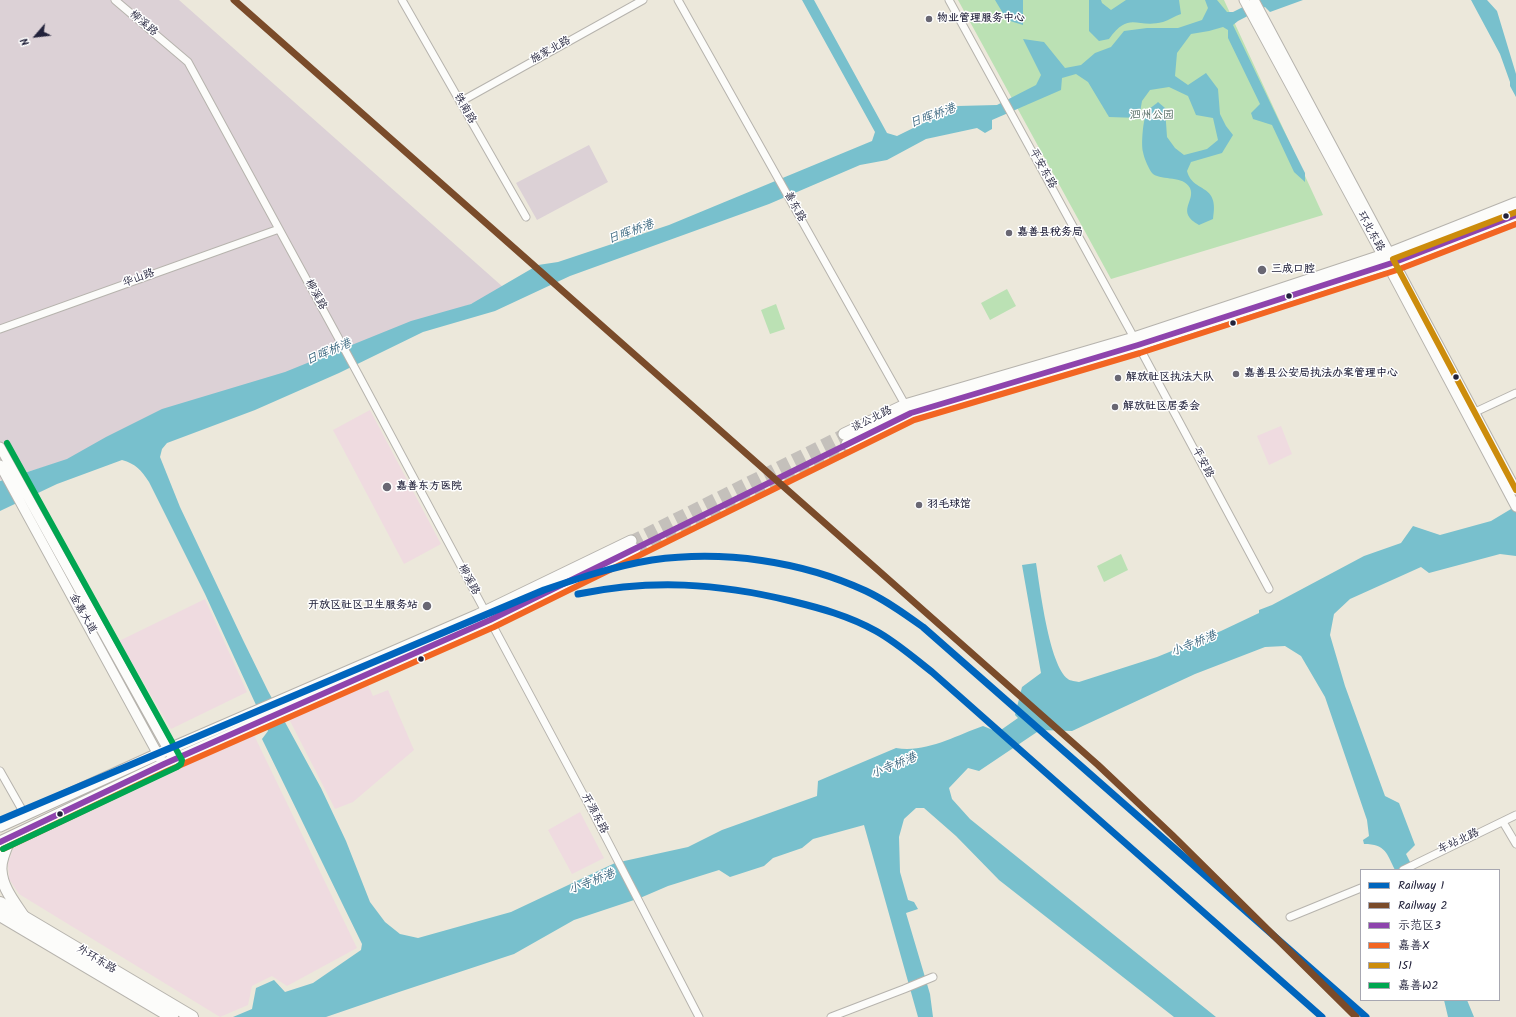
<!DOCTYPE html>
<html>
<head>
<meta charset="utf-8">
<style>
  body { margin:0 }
  #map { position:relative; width:1516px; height:1017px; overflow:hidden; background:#ece8db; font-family:Kalam,"LXGW WenKai TC",sans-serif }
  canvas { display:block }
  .legend { position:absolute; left:1360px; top:869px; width:140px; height:132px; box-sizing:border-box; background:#fff; border:1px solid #a7a7b1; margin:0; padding:5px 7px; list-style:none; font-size:12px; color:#22223b }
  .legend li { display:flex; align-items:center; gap:8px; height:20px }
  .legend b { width:20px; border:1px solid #a7a7b1 }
  .north { position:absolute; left:16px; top:16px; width:40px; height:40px; -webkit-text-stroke:3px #fff; paint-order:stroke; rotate:242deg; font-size:11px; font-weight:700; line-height:16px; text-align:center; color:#22223b }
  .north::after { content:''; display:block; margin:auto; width:14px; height:18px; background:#22223b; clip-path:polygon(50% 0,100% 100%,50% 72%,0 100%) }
</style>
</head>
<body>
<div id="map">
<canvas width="1516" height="1017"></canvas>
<ul class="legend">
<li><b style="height:5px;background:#0065bd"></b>Railway 1</li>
<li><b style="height:5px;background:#7a4b2a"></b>Railway 2</li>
<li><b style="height:5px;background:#8e44ad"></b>示范区3</li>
<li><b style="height:5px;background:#f26522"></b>嘉善X</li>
<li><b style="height:5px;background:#cc8c0c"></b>151</li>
<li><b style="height:5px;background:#00a651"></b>嘉善W2</li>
</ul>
<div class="north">N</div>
</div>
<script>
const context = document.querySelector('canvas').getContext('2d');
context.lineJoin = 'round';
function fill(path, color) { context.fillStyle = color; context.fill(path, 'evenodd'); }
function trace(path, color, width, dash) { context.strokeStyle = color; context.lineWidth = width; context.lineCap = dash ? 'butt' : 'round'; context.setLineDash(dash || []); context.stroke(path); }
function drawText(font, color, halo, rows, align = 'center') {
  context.font = font + ' Kalam,"LXGW WenKai TC",sans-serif'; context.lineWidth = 3; context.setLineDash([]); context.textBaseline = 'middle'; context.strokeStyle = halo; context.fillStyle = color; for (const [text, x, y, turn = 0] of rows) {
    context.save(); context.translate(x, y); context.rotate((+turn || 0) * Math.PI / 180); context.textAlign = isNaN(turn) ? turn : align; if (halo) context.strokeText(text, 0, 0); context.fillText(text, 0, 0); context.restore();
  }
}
fill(new Path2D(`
  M 370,410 L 441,544 L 404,564 L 333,430 Z
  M 1281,426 L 1292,454 L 1269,465 L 1257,436 Z
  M 205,599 L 247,692 L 171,729 L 119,641 Z
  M 366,680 L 373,696 L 388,690 L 414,750 L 353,802 L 335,809 L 288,717 Z
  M 252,731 L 357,948 L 287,986 L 272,976 L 252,986 L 248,1005 L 220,1017 L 19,894 L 9,879 L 8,863 L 16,841 Z
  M 580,812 L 604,858 L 572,874 L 548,830 Z`), '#efdbe0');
fill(new Path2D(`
  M 0,0 L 179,0 L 503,287 L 476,302 L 71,459 L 0,480 Z
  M 589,145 L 608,182 L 537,220 L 516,183 Z`), '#dcd1d6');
fill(new Path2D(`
  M 958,0 L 1224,0 L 1323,215 L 1111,279 Z
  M 1007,289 L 1016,306 L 990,320 L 981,303 Z
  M 776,304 L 785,329 L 770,334 L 761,310 Z
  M 1121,554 L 1128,570 L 1104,582 L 1097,566 Z`), '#bbe1b4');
fill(new Path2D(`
  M 802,0 L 814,0 L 887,133 L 897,136 L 958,106 L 997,105 L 1036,85 L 1041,75 L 1023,39 L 1044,42 L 1065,68 L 1081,65 L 1095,53 L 1111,47 L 1124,31 L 1147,28 L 1178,28 L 1202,20 L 1208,8 L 1205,0 L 1217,0 L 1227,12 L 1233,12 L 1257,0 L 1303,0 L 1270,12 L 1265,7 L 1238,21 L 1233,25 L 1279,121 L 1305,173 L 1305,182 L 1294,172 L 1272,125 L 1253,119 L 1251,113 L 1260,104 L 1228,38 L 1228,30 L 1223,27 L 1209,31 L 1191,34 L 1177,53 L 1175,76 L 1188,85 L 1206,73 L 1218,89 L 1220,114 L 1226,126 L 1233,135 L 1222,153 L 1191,162 L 1187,171 C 1193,194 1220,182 1213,219 L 1199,225 C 1175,212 1196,201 1190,188 C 1183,175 1163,181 1153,174 C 1149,170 1144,158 1143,152 C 1141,144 1143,119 1147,112 C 1149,108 1155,105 1158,102 L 1165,108 L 1167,137 L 1175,148 L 1184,155 L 1207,149 L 1218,140 L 1213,118 L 1196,115 L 1188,96 L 1169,87 L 1150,90 L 1142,101 L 1139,118 L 1109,117 L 1088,82 L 1076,74 L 1062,78 L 1061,90 L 992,120 L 992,129 L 985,133 L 977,128 L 926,139 L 887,160 L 860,165 L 769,204 L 570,276 L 495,311 L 423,332 L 339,373 L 255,410 L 167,443 L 162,449 L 160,457 L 180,507 L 243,640 L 268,691 L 321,788 L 346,841 L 370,902 L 385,922 L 400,934 L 418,938 L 511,912 L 615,863 L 688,847 L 722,830 L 817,796 L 818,781 L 896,748 C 926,753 955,736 983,726 L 998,732 L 1018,718 L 1015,715 L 1022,687 L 1041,673 L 1022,565 L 1036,563 C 1040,587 1049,665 1068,679 C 1070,681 1076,681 1079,682 L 1157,657 L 1221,631 L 1259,613 L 1259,610 L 1272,605 L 1364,556 L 1401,543 L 1413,526 L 1440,535 L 1491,521 L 1516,506 L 1516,556 L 1500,554 L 1429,573 L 1421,567 L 1350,599 L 1334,614 L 1330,635 L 1345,686 L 1385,796 L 1399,803 L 1415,845 L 1406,854 L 1414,870 L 1395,870 C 1387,854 1386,844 1364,844 L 1363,840 L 1369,836 L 1367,820 L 1325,697 L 1301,656 L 1285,646 L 1265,647 L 1195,674 L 1072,731 L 1040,730 L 979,771 L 968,768 L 949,788 L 952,799 L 970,819 L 1216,1017 L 1174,1017 L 999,880 L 956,836 L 924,808 L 916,808 L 904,819 L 899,837 L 900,872 L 908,900 L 914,902 L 918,909 L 906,913 L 930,994 L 933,1017 L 918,1017 L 864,825 L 813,839 L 802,848 L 773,858 L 764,866 L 730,877 L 719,870 L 668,886 L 640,898 L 574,920 L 514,954 L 399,992 L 326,1017 L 233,1017 L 252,1009 L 256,988 L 274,980 L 285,992 L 313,983 L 361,950 L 362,944 L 262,739 L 268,731 L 205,594 L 149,482 C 141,470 136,464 122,460 L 57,484 L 0,511 L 0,481 L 67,459 L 106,437 L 162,409 L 285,372 L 411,321 L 471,304 L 538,265 L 558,262 L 669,225 L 872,141 L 875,132 Z
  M 995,0 L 1023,0 L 1023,25 L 1007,20 Z
  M 1089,0 L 1101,0 L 1102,3 L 1111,10 L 1126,0 L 1179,0 L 1181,14 C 1175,16 1169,20 1163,22 C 1136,29 1130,10 1109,39 L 1099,41 L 1089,31 Z
  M 1471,0 L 1487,0 L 1497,11 L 1516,74 L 1516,97 L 1510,86 L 1510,82 L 1500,54 Z
  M 1444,1000 L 1467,1000 L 1474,1017 L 1448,1017 Z`), '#78c0cd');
trace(new Path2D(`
  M 631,541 L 844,434
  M 635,549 L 847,444`), '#c4c0bb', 11, [11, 5.5]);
const minor = new Path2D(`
  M 115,0 L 188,62 L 358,374 L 591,809 L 699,1017
  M 402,0 L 526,217
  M 678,0 L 907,408
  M 949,0 L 1138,345 L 1269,589
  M 460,102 L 643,0
  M 0,329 L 279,229
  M 1471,414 L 1516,393
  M 0,771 L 25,815
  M 1503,822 L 1516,844
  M 1403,870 L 1516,815
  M 1290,917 L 1361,888
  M 831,1017 L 904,989 L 933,977`);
const tertiary = new Path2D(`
  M 1244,0 L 1387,264 L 1516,507
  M 1254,0 L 1516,490
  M 0,447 L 174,760
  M 0,465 L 161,760`);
const primary = new Path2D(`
  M 844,434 L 905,405 L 1134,338 L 1390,253 L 1516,203
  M 847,444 L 911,413 L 1138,345 L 1395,262 L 1516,215
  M 0,826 L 158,754 L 478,615 L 631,541
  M 11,837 C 7,846 0,859 1,870 C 2,888 15,903 24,917
  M 0,842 L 164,764 L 490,620 L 635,549`);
const trunk = new Path2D(`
  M 0,903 L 192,1017
  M 0,915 L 172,1017`);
trace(minor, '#b6b3ad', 9);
trace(tertiary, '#b6b3ad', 11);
trace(primary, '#b6b3ad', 13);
trace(trunk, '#b6b3ad', 14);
trace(minor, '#fcfcfa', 7);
trace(tertiary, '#fcfcfa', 9);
trace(primary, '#fcfcfa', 11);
trace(trunk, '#fcfcfa', 12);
trace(new Path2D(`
  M 0,842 L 164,764 L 490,620 L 911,413 L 1138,345 L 1395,262 L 1516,215`), '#8e44ad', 6);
trace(new Path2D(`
  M 3,849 L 167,771 L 494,627 L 914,420 L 1140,353 L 1397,270 L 1516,224`), '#f26522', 6);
trace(new Path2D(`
  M 1516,212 L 1393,259 L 1516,490`), '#cc8c0c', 6);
trace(new Path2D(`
  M 3,849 L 177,767 L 181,764 L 182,760 L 7,443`), '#00a651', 6);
trace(new Path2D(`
  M 578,594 C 652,579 717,583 791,601 C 820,608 849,616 876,631 C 896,642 914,658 932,672 L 1322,1017
  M 0,820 L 544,590 C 579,578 615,566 652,560 C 724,550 801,561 866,591 C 887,601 905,614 923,627 L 1366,1017`), '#0065bd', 7);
trace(new Path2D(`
  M 234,0 L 1098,765 L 1172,835 L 1356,1017`), '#7a4b2a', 7);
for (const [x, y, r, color] of [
  [929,19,4,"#696773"],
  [1506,216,3.5,"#22223b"],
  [1009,233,4,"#696773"],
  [1262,270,5,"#696773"],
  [1289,296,3.5,"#22223b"],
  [1233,323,3.5,"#22223b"],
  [1236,374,4,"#696773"],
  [1456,377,3.5,"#22223b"],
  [1118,378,4,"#696773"],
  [1115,407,4,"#696773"],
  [387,487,5,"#696773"],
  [919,505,4,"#696773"],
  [427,606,5,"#696773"],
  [421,659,3.5,"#22223b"],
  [60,814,3.5,"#22223b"]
]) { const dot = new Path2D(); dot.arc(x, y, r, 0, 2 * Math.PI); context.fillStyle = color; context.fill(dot); trace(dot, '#fff', 1.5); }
drawText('bold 11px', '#22223b', '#fff', [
  ["物业管理服务中心",937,19],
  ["嘉善县税务局",1017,233],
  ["三成口腔",1271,270],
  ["嘉善县公安局执法办案管理中心",1244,374],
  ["解放社区执法大队",1126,378],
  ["解放社区居委会",1123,407],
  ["嘉善东方医院",396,487],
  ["羽毛球馆",927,505],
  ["开放区社区卫生服务站",418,606,"right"]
], 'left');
drawText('11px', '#22223b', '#fff', [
  ["柳溪路",143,24,40],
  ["施家北路",551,51,-29],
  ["铁南路",464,109,60],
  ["平安东路",1042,169,61],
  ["善东路",794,207,61],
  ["环北东路",1370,232,61],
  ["华山路",139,279,-20],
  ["柳溪路",315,295,61],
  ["谈公北路",872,420,-26],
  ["平安路",1202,463,62],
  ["柳溪路",468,580,62],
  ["金嘉大道",82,614,61],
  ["开源东路",594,814,62],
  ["车站北路",1459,842,-25],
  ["外环东路",96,960,31]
]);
drawText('11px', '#4a635a', '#fff', [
  ["泗州公园",1152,116]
]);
drawText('italic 12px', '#33617a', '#fff', [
  ["日晖桥港",933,117,-20],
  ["日晖桥港",631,233,-20],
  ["日晖桥港",329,353,-23],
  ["小寺桥港",1194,645,-22],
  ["小寺桥港",894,767,-22],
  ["小寺桥港",592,883,-21]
]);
</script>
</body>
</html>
